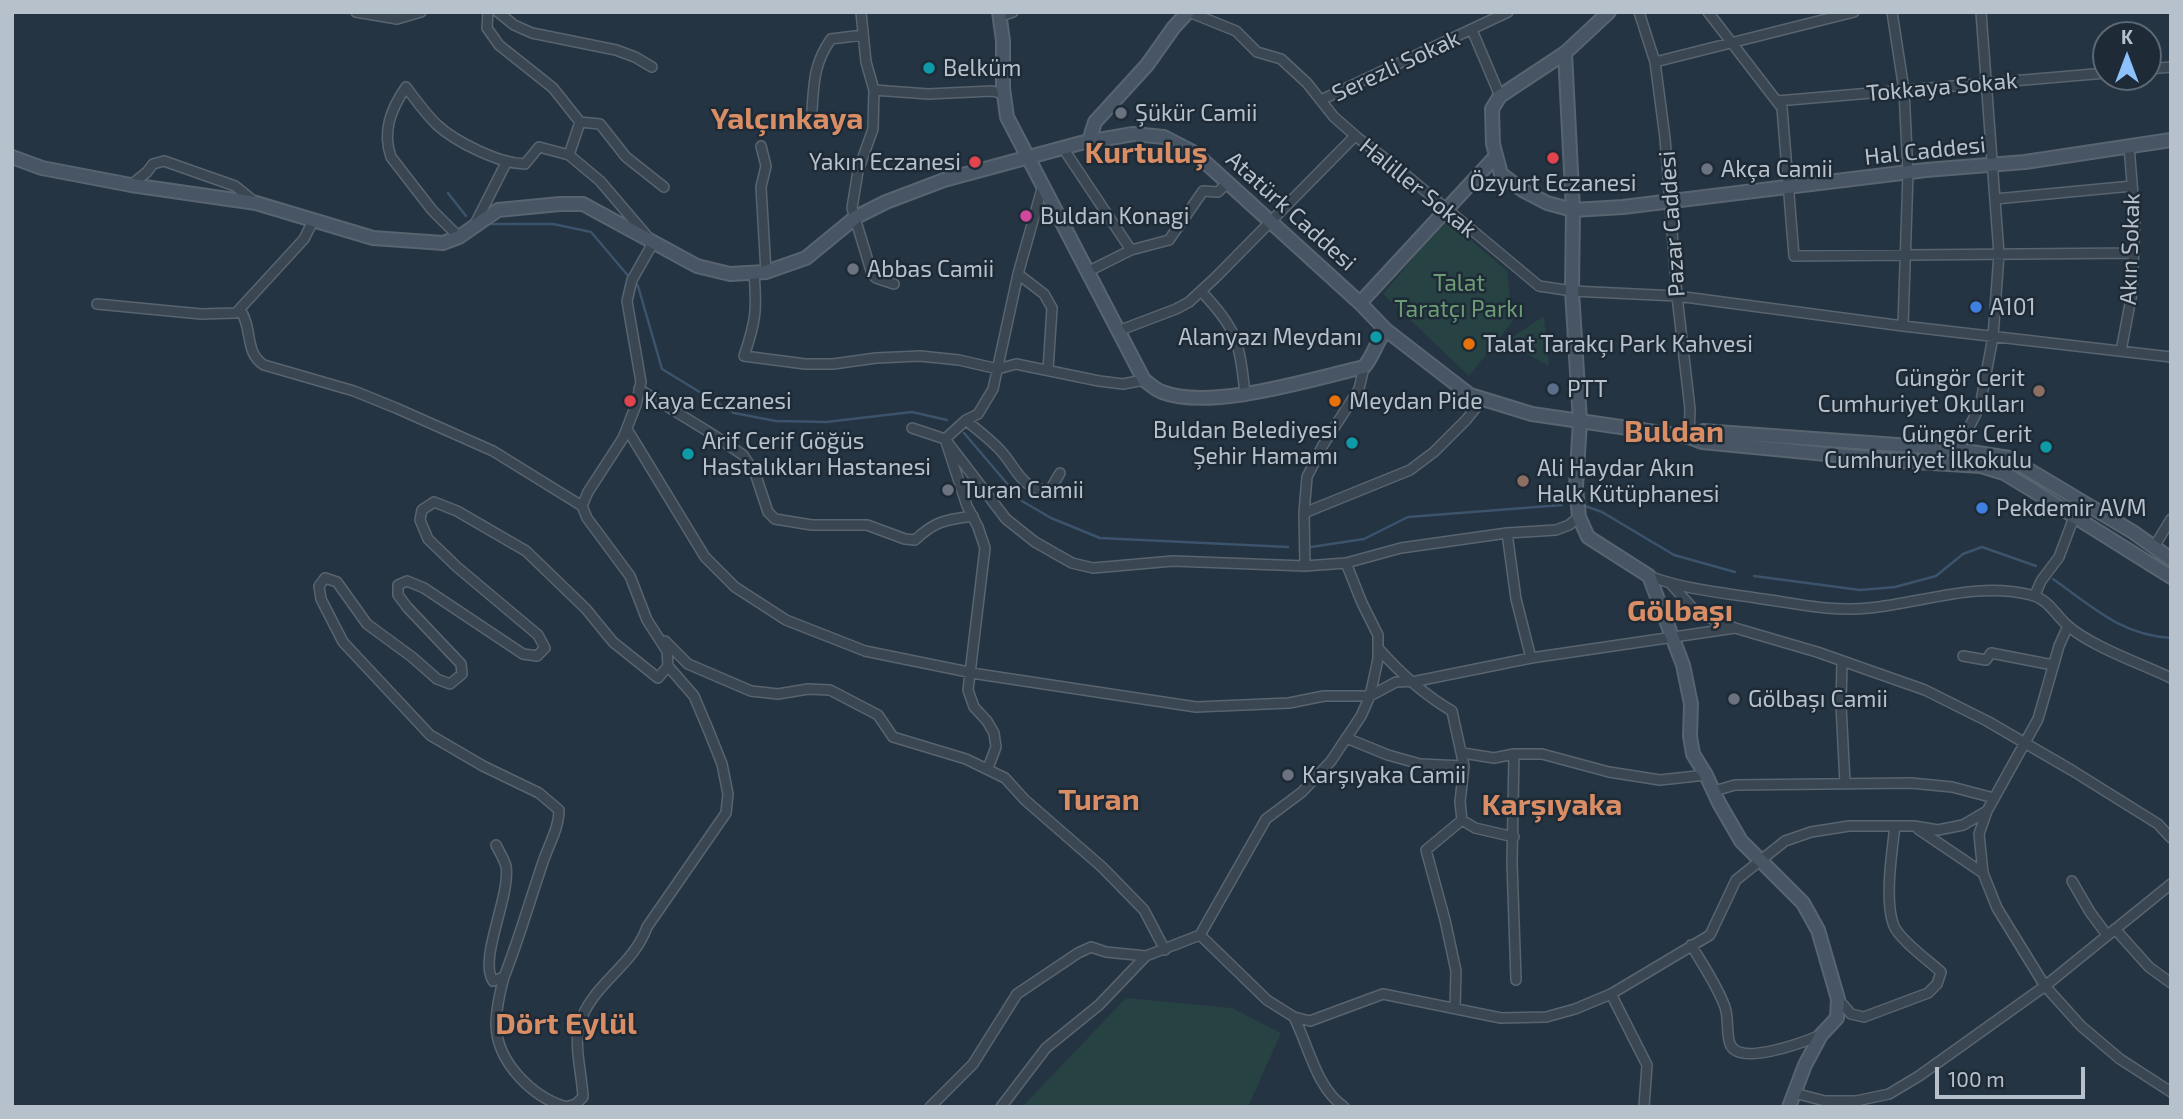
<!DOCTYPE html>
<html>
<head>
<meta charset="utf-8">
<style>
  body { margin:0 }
  #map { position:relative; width:2183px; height:1119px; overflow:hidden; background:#253442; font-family:"Exo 2",sans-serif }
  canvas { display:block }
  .frame { position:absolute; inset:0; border:14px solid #b7c1cc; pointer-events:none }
  .north { position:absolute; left:2092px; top:21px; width:70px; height:70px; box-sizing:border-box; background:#1e2b37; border:2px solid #5b6773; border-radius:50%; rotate:0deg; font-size:19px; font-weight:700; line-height:28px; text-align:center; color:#b7c1cc }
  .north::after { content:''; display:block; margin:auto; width:24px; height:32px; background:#8dc1fb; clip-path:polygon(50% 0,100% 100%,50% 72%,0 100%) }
  .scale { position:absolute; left:1935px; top:1067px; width:150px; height:32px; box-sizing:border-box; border:4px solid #b7c1cc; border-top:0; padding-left:9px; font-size:21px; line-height:24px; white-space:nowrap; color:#b7c1cc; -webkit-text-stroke:5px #1e2b37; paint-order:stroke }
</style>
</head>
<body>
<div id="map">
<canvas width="2183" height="1119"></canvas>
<div class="frame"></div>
<div class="north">K</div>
<div class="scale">100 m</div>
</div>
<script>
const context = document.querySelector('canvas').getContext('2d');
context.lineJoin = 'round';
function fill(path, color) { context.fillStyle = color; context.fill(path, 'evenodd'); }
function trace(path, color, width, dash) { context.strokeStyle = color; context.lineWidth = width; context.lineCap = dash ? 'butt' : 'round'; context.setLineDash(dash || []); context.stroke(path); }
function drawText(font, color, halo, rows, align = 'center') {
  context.font = font + ' "Exo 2",sans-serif'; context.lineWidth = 5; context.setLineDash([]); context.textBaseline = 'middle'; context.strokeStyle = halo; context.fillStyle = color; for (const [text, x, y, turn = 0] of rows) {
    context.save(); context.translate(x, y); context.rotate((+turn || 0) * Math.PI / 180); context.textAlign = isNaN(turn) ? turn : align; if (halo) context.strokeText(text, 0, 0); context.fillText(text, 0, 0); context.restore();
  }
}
fill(new Path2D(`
  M 1446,219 L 1507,271 L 1513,321 L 1469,376 L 1383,294 Z
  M 1544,316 L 1549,366 L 1505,342 Z
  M 1126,998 L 1232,1008 L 1281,1033 L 1248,1107 L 1022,1107 Z`), '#274243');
trace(new Path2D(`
  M 448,193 L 466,216
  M 491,224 L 553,224 L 591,232 L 630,278
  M 635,283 L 638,286 L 662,369 L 734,413 L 776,421 L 826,422 L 912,412 L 947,420
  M 964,433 L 1022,501 L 1051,518 L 1100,538 L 1288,547
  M 1585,506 L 1602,512 L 1674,555 L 1735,572
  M 1311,547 L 1364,539 L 1408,517 L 1562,505
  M 1754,576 L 1860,590 L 1895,587 L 1936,576 L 1963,554 L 1982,547 L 2036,566
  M 2053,579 C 2093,607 2121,635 2171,638`), '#3b536b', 2.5);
const street = new Path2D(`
  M 356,12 L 397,19 L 421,12
  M 488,12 L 487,28 L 499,45 L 553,88 L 580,122 L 569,155 L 600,181 L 653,243 L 632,280 L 627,301 L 641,382 L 636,405 L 623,438 L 588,492 L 582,506 L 587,518 L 630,576 L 647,620 L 667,651 L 668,666 L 658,678 L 613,642 L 586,609 L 526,551 L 457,511 L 434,502 L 422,510 L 420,520 L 428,539 L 457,567 L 538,635 L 545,648 L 537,656 L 523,654 L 424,588 L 407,581 L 398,585 L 398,595 L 407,607 L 461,664 L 462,674 L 450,684 L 437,679 L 412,657 L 367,624 L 337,582 L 325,578 L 319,586 L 321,599 L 343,642 L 430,735 L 483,766 L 539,793 L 559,810 C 559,828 549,844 543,862 C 530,900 519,939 504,977 L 493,981 C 478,959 511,896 506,866 C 504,859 499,851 496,845
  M 498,12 L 514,25 L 532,33 L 616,50 L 635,57 L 652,67
  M 861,12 L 866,62 L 874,90 L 873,129 L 858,171 L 852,208 L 872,274 L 876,278 L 894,284
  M 1189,12 L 1236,31 L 1257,52 L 1281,59 L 1307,83 L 1334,117 L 1358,138 L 1400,170 L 1539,286 L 1572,291 L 1677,296 L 1903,326 L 2171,357
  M 1639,12 L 1655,62 L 1665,138 L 1677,296 L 1690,409 L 1689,437
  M 1708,12 L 1782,108 L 1794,256 L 2134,253
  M 1892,12 L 1904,90 L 1908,173 L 1903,326
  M 1001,16 L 1013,12
  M 1472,30 L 1500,96
  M 1655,62 L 1854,12
  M 2148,69 L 2171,67
  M 874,90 L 928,94 L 992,91 L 1004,94
  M 1321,100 L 1508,12
  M 1777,101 L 2106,73
  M 812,110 C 814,82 814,63 831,39 L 863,35
  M 580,122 L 600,124 L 626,157 L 664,187
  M 761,146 L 766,166 L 761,187 L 766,272
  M 1063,148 L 1131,250
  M 131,185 L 147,172 L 153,164 L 164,161 L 235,186 L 256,203
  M 1995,199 L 2132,186
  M 475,224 L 506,163
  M 459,237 L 432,210 L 391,157 C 382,131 391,109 406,87 C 431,121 440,133 479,151 C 495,158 507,163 525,164 L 539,147 L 569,155
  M 1087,272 L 1131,250 L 1169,240 L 1203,191 L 1218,192 L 1228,182
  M 754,273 C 757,310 756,321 744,356 L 805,364 L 833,364 L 876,358 L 920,356 L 959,360 L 998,369 L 1016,364 L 1099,381 L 1123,384 L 1144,380
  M 1018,274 L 1044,294 L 1052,308 L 1048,370
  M 1201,291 C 1237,330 1239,340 1245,393
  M 97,304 L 201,314 L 236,313 L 304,239 L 313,221
  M 240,310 C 253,327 244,353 264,365 L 354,391 L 396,408 L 493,451 L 582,506
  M 1118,331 L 1176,309 L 1189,302 L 1215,278 L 1355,136
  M 2121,351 L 2132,293 L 2135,219 L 2129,146
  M 639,389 L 712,434 L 743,455 L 755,473 L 768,512 L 775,519 L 812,525 L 867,525 L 905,539 L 915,540 C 935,521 945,520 973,516
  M 966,420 C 977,430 990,439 1000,450 C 1017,468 1021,491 1050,490 L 1060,473
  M 912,428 L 945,439 L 1006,519 L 1035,542 L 1072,563 L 1093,568 L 1173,561 L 1305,566 L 1346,563 L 1401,548 L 1507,533 L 1556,530 L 1569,525 L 1579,517
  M 627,429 L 705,557 L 735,587 L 786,620 L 865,651 L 978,674 L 1196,707 L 1289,703 L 1324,696 L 1370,696 L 1396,682 L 1417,681 L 1531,658 L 1735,628
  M 1950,464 L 1980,406 L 1993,337 L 1999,254 L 1981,12
  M 1304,513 L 1410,470 L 1434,452 L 1466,420 L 1483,399
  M 1507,533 L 1516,599 L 1531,658
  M 2154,547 L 2171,519
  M 1305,566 L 1304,513 L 1307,477 L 1323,445 L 1359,389 L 1364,367
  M 1649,576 C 1686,590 1725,593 1763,599 C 1798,604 1834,612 1869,608 C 1923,603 1977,581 2031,595 C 2048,599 2055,614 2067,625 C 2090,646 2142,664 2171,678
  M 1670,583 L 1697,613 L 1735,628 L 1817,652 L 1925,690 L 1987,721 L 2073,771 L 2158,824 L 2171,838
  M 2035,595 L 2041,581 L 2059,557 L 2074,517
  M 2068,626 L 2059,646 L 2038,719 L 1987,811 L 1979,834 L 1983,873 L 1997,908 L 2045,986 L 2081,1026 L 2120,1059 L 2171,1092
  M 665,641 L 688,664 L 751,691 L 778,694 L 808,689 L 830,690 L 878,715 L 893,737 L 966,759 L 1005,778 L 1025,800 L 1102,867 L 1144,910 L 1165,950
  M 1378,648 C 1400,673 1423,694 1452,711 L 1464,766 L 1460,802 L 1462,820 L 1475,828 L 1514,837
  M 1963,656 L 1986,660 L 1991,653 L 2053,665
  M 1842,661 L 1841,705 L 1845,783
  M 1346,738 L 1388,755 L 1420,764 L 1464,766
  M 1463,753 L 1494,758 L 1514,754 L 1542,754 L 1609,772 L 1660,780 L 1706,775
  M 1514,754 L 1512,863 L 1516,980
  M 988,768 L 996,747 L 994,733 L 987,721 L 974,707 L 968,690 L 985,548 L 978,527 L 967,506 L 945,439 L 966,420 L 978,414 L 993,389 L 1018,274 L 1043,185
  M 1714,791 L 1735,785 L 1911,783 L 1952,787 L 1994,798
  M 1918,829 L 1983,873
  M 2072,881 L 2090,912 L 2107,935
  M 2115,929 L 2149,967 L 2171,983
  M 1200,935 L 1267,1000 L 1294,1017 L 1310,1021 L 1383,994 L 1501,1018 L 1546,1017 L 1575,1009 L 1611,994 L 1710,935 L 1736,880 L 1785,841 L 1811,832 L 1849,826 L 1914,826 L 1938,830 L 1963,825 L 1987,811
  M 1691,945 C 1703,965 1717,985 1725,1007 C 1729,1019 1726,1033 1730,1044 C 1739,1067 1804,1042 1821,1035
  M 504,977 C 500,992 496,1009 496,1025 C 497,1062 532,1097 566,1107 L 576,1104 L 583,1097 C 582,1074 574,1048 579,1026 C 590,985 633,967 647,927 L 726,813 L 728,794 L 722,764 L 708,729 L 694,696 L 668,666
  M 1611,994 L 1647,1065 L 1644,1107
  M 1838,999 L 1851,1014 L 1864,1017 L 1928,993 L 1937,984 L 1941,972 C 1929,961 1900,940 1894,926 C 1884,901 1892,852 1895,826
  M 1455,1008 L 1456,971 L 1445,920 L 1426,850 L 1462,820
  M 1294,1017 C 1309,1047 1316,1087 1344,1107
  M 1794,1093 L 1825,1101 L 1856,1101 L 1889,1094 L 1919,1076 L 2045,986 L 2171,884
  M 930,1107 L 973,1064 L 1017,994 L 1078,953 L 1091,947 L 1106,952 L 1146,956
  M 1001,1107 L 1046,1048 L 1099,1005 L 1146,956 L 1200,935 L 1266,819 L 1302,792 L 1331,761 L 1361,716 L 1370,696 L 1378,659 L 1378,635 L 1362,603 L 1346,563`);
const secondary = new Path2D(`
  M 999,12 L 1003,41 L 1003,88 L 1007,117 L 1144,380 C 1150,384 1156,390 1162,392 C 1211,411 1312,379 1364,367 C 1374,355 1376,342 1386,330
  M 1609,12 L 1565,53 L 1500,96 L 1492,109 L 1493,144 L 1501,174 L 1524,191 L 1547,203 L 1573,210 L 1623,207 L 1926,170 L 2025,162 L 2171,140
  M 1565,53 L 1573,210 L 1572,291 L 1580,421 L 1576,487 L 1579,517 L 1588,537 L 1649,576 L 1683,665 L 1691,704 L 1690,736 L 1693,754 L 1706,775 L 1719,803 L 1741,841 L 1803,903 L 1818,930 L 1838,999 L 1837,1018 L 1821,1035 L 1805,1065 L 1789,1107
  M 1089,141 L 1095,122 L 1147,65 L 1174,27 L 1188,12
  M 12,157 L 42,168 L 131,185 L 256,203 L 373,238 L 443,243 L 459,237 L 498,210 L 560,204 L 583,204 L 697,266 L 730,274 L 766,272 L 806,258 L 856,217 L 886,202 L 944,180 L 1081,143 L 1133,134 L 1164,137 L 1195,153 L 1360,303 L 1386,330 L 1470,395 L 1532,414 L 1689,437 L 1702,442 L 1899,461 L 1981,466 L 2004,473 L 2032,490 L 2171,577
  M 1360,303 L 1496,156
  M 1689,437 L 1703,431 L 1953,449 L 2009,458 L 2133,532 L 2171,559`);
trace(street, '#58646f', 12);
trace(secondary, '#58646f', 16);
trace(street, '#3a4652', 9);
trace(secondary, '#485565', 12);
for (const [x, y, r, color] of [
  [929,68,7,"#0f9aa8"],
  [1121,113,7,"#6b7280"],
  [1553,158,7,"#e0444e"],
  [975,162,7,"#e0444e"],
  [1707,169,7,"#6b7280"],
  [1026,216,7,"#d1479c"],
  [853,269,7,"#6b7280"],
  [1976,307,7,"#3f7fe0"],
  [1376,337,7,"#0f9aa8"],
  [1469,344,7,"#e8710a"],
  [1553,389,7,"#5c6f8a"],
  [2039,391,7,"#8d6e63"],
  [630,401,7,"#e0444e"],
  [1335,401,7,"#e8710a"],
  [1352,443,7,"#0f9aa8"],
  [2046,447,7,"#0f9aa8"],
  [688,454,7,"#0f9aa8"],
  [1523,481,7,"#8d6e63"],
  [948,490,7,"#6b7280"],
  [1982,508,7,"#3f7fe0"],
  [1734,699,7,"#6b7280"],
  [1288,775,7,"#6b7280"]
]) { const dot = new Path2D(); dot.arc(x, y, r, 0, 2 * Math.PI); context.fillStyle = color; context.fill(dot); trace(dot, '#1e2b37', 2.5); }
drawText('23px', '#b7c1cc', '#1e2b37', [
  ["Serezli Sokak",1396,66,-25],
  ["Tokkaya Sokak",1942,87,-5],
  ["Hal Caddesi",1925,151,-6],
  ["Haliller Sokak",1418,188,39],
  ["Atatürk Caddesi",1291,211,42],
  ["Pazar Caddesi",1672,224,-94],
  ["Akın Sokak",2130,249,-88]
]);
drawText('23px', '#b7c1cc', '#1e2b37', [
  ["Belküm",943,68],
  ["Şükür Camii",1135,113],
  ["Yakın Eczanesi",961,162,"right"],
  ["Akça Camii",1721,169],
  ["Özyurt Eczanesi",1553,183,"center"],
  ["Buldan Konagi",1040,216],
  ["Abbas Camii",867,269],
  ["A101",1990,307],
  ["Alanyazı Meydanı",1362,337,"right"],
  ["Talat Tarakçı Park Kahvesi",1483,344],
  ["Güngör Cerit",2025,378,"right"],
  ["Cumhuriyet Okulları",2025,404,"right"],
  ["PTT",1567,389],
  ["Kaya Eczanesi",644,401],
  ["Meydan Pide",1349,401],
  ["Buldan Belediyesi",1338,430,"right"],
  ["Şehir Hamamı",1338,456,"right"],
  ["Güngör Cerit",2032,434,"right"],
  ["Cumhuriyet İlkokulu",2032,460,"right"],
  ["Arif Cerif Göğüs",702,441],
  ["Hastalıkları Hastanesi",702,467],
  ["Ali Haydar Akın",1537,468],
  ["Halk Kütüphanesi",1537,494],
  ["Turan Camii",962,490],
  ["Pekdemir AVM",1996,508],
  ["Gölbaşı Camii",1748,699],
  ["Karşıyaka Camii",1302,775]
], 'left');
drawText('23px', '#6d9d74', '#1e2b37', [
  ["Talat",1459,283],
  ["Taratçı Parkı",1459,309]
]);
drawText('bold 30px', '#d98d65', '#1e2b37', [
  ["Yalçınkaya",787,119],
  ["Kurtuluş",1146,153],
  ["Buldan",1674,432],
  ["Gölbaşı",1680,611],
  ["Turan",1099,800],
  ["Karşıyaka",1552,805],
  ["Dört Eylül",566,1024]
]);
</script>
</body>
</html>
